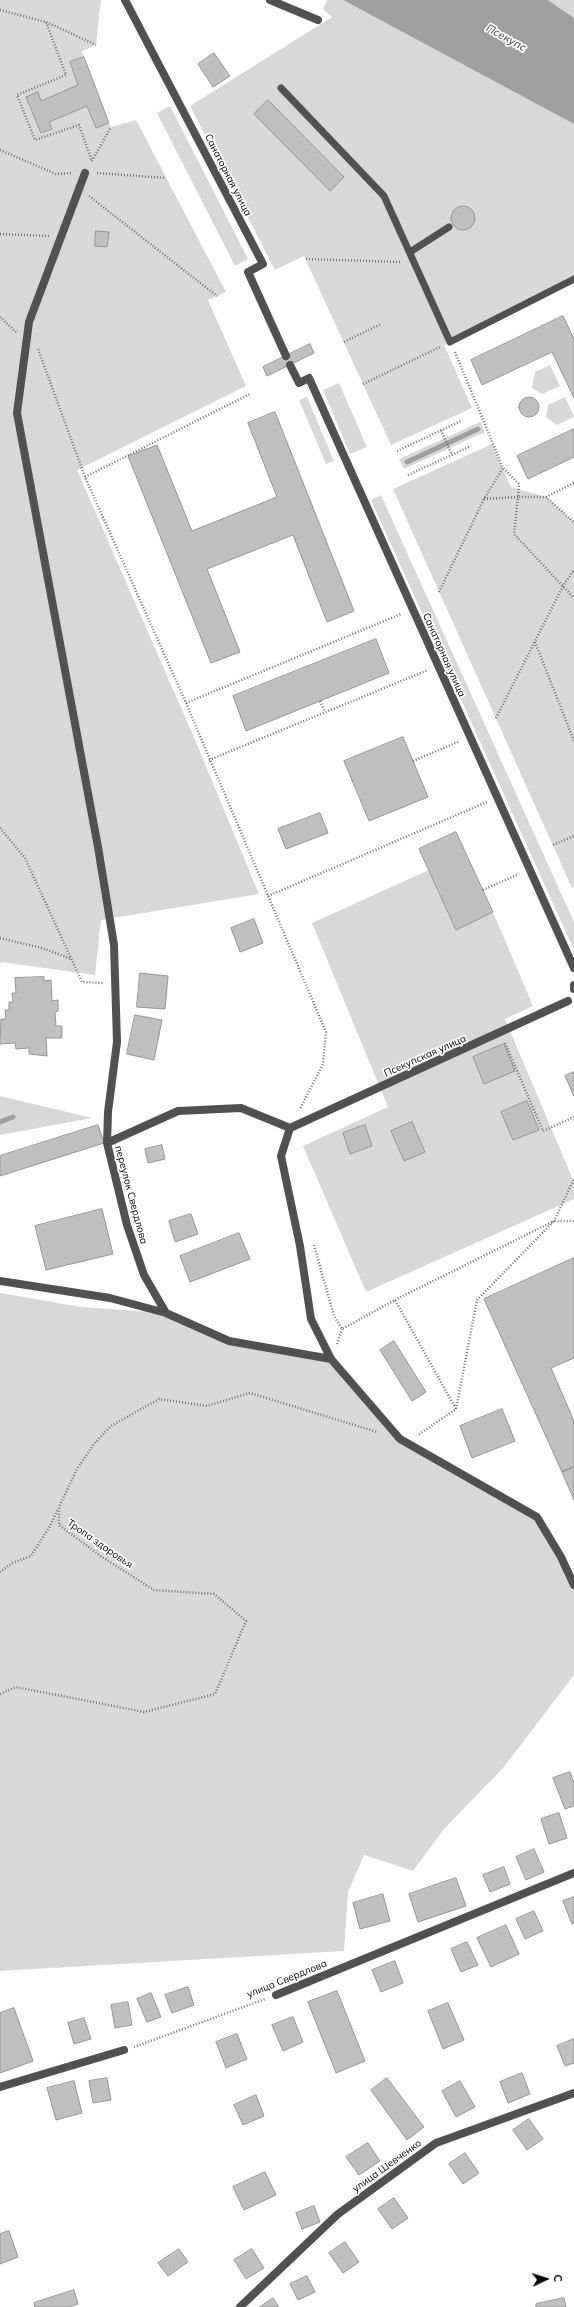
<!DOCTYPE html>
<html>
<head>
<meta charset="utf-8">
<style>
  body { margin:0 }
  #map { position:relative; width:574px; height:2307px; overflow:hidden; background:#fff; font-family:Mulish,sans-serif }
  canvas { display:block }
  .north { position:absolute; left:526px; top:2259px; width:40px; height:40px; -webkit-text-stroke:3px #fff; paint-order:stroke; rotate:86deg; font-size:11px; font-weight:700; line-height:16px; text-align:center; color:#000 }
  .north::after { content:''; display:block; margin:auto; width:14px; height:18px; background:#000; clip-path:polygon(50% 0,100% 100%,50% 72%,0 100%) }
</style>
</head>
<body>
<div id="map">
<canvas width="574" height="2307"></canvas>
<div class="north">С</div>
</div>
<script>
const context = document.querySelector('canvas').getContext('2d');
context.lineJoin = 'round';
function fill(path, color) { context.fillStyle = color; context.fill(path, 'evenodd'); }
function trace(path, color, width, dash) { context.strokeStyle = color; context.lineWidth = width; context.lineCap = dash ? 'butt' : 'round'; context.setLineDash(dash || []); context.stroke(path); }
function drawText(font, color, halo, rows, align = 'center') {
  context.font = font + ' Mulish,sans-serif'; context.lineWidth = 3.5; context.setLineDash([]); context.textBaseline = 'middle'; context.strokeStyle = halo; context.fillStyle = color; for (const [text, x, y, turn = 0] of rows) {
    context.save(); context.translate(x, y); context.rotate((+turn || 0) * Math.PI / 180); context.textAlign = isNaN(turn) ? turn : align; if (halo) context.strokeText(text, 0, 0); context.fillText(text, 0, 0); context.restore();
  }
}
fill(new Path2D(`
  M 0,0 L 101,0 L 96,45 L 82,51 L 84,57 L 70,62 L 78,85 L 41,101 L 26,97 L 41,133 L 52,129 L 49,122 L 87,106 L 96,128 L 109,123 L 111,127 L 136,120 L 226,292 L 208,300 L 246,386 L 77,470 L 193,735 L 259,894 L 101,920 L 95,975 L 1,962 L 0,965 Z
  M 327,0 L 343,0 L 574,124 L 574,279 L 444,345 L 472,408 L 391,445 L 304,256 L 275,270 L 190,106 L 332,17 L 323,9 Z
  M 548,0 L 574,0 L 574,18 Z
  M 170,106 L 248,259 L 235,266 L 157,113 Z
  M 550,365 L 560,386 L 542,394 L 532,388 L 535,372 Z
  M 339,383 L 367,447 L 350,454 L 323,390 Z
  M 307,397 L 334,461 L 326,464 L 299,400 Z
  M 565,397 L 574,417 L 557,425 L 546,417 L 548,405 Z
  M 480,422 L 485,432 L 404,469 L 399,459 Z
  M 492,444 L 511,487 L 546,497 L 574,522 L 574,887 L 572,888 L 393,489 Z
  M 381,495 L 574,922 L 574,950 L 371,500 Z
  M 429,870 L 456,930 L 493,912 L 533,1006 L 505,1019 L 574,1182 L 574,1199 L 366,1292 L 303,1146 L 388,1107 L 312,923 Z
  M 0,1096 L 92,1118 L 0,1135 Z
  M 0,1293 L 81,1307 L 166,1313 L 229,1341 L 331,1359 L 400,1439 L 537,1517 L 574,1585 L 574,1675 L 503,1768 L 444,1829 L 413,1871 L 364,1855 L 348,1892 L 344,1951 L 0,1971 Z`), '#d8d8d8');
fill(new Path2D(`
  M 343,0 L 548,0 L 574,18 L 574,124 Z`), '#9f9f9f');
trace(new Path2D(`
  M 407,462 L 478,429
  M 0,1122 L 13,1117`), '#9f9f9f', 5);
const building = new Path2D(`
  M 214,53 L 230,76 L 213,87 L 198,64 Z
  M 84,57 L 109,123 L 96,128 L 87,106 L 49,122 L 52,129 L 41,133 L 26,97 L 38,92 L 41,101 L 78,85 L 70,62 Z
  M 268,100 L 344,177 L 330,191 L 254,114 Z
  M451 218a12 12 0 1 1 24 0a12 12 0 1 1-24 0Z
  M 96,231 L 109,232 L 107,247 L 95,246 Z
  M 563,316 L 574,339 L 574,398 L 552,352 L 482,385 L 471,360 Z
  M 310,344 L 314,353 L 267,376 L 263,367 Z
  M519 407a10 10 0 1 1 20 0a10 10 0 1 1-20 0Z
  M 275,412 L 354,611 L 327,622 L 293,535 L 207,569 L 240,652 L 211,663 L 128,456 L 157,445 L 192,531 L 277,497 L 248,423 Z
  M 574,429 L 574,457 L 528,479 L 517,456 Z
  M 376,639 L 389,673 L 246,731 L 233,696 Z
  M 403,737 L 428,797 L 369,821 L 344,761 Z
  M 320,813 L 328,833 L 286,849 L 278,829 Z
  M 456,832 L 493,912 L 456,930 L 419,849 Z
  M 254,919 L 263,943 L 240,952 L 231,928 Z
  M 140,973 L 168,976 L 165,1009 L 137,1007 Z
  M 44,977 L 44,981 L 51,980 L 52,1001 L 58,1000 L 58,1011 L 55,1012 L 56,1026 L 62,1026 L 62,1038 L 46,1038 L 47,1056 L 29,1054 L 29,1048 L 16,1049 L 15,1043 L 0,1044 L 1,1019 L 6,1019 L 5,1010 L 9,1010 L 9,1002 L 13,1002 L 12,993 L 16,993 L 15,978 Z
  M 135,1015 L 162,1020 L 154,1060 L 127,1054 Z
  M 504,1044 L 515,1071 L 484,1084 L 473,1057 Z
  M 574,1072 L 574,1096 L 565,1076 Z
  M 527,1101 L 539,1130 L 513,1140 L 501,1112 Z
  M 412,1122 L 425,1152 L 404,1161 L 391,1131 Z
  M 98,1125 L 104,1143 L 0,1176 L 0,1156 Z
  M 365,1125 L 372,1146 L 350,1154 L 343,1133 Z
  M 162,1145 L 165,1159 L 148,1163 L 145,1149 Z
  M 102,1209 L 113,1254 L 46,1270 L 35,1226 Z
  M 191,1214 L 198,1234 L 175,1242 L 169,1221 Z
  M 239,1233 L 250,1259 L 190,1282 L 180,1256 Z
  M 574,1258 L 574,1358 L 551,1368 L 574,1421 L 574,1467 L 562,1472 L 484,1299 Z
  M 394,1341 L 426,1392 L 412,1401 L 380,1350 Z
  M 502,1409 L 515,1441 L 472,1458 L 460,1426 Z
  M 574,1467 L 574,1500 L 562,1472 Z
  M 570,1772 L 574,1783 L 574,1806 L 565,1809 L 553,1778 Z
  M 559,1813 L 567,1838 L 549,1844 L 541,1819 Z
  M 534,1849 L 544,1872 L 526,1880 L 516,1857 Z
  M 504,1867 L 510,1884 L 490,1892 L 483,1875 Z
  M 456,1878 L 466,1906 L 418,1922 L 409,1894 Z
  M 383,1894 L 390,1921 L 360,1929 L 353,1903 Z
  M 574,1897 L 574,1923 L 572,1924 L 563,1901 Z
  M 534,1911 L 543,1931 L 525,1939 L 516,1919 Z
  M 506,1925 L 519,1954 L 491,1967 L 477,1938 Z
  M 467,1942 L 478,1965 L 461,1972 L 451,1949 Z
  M 395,1961 L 403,1983 L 381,1992 L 372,1970 Z
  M 188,1987 L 194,2005 L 172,2013 L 165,1995 Z
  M 337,1991 L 365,2061 L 336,2073 L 308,2002 Z
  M 151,1993 L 161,2017 L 147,2022 L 137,1999 Z
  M 128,2002 L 132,2025 L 115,2028 L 111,2005 Z
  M 448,2003 L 464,2040 L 443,2049 L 428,2011 Z
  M 14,2008 L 33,2061 L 0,2073 L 0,2013 Z
  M 293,2017 L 303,2042 L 283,2051 L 272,2025 Z
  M 84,2018 L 91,2039 L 74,2044 L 68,2023 Z
  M 237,2034 L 247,2059 L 226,2068 L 216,2042 Z
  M 574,2039 L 574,2063 L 565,2066 L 557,2046 Z
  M 522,2073 L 530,2094 L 508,2103 L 500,2082 Z
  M 107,2078 L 111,2100 L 93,2103 L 89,2081 Z
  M 387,2078 L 424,2127 L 407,2140 L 371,2090 Z
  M 74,2081 L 82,2113 L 56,2120 L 47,2088 Z
  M 460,2081 L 475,2107 L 456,2117 L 442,2091 Z
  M 256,2095 L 264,2116 L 243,2125 L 234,2105 Z
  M 529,2119 L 543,2139 L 527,2150 L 513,2130 Z
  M 368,2143 L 380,2161 L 359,2175 L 346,2157 Z
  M 465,2153 L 479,2173 L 463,2184 L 449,2164 Z
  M 265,2172 L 276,2195 L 244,2210 L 233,2187 Z
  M 394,2198 L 408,2218 L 392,2229 L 378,2209 Z
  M 314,2206 L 320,2222 L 302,2229 L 296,2213 Z
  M 9,2231 L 18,2257 L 0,2264 L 0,2234 Z
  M 345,2242 L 359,2262 L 343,2273 L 329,2253 Z
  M 179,2249 L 188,2262 L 168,2276 L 158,2263 Z
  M 252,2249 L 264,2268 L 246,2279 L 234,2260 Z
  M 307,2276 L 315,2292 L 298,2300 L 290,2284 Z
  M 74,2290 L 78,2304 L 69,2307 L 35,2307 L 34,2303 Z
  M 273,2298 L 279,2307 L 260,2307 Z
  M 564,2298 L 566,2307 L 536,2307 L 536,2304 Z`);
fill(building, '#c0c0c0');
trace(building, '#959595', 1);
trace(new Path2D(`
  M 0,10 L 46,22 L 96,45
  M 46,22 L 66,75 L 17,95 L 35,140 L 79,125 L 92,161
  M 0,150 L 56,174 L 72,173
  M 92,161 L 111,127
  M 97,173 L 166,178
  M 89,196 L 217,296
  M 0,234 L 49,236
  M 306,259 L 401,262
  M 0,317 L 16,332
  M 344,342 L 381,324
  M 38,349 L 85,477 L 186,703 L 326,1032 L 323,1064 L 300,1109
  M 455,352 L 503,468 L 519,484 L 518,497 L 546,497 L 574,522
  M 363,384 L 440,347
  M 441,430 L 452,455
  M 397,451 L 461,421
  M 408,475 L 471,446
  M 85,477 L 250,394
  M 546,497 L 574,483
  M 484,499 L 518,497 L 514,534 L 574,598
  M 439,592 L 484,499 L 503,468
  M 535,642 L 574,741
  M 320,701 L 325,712
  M 186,703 L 401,614
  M 496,718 L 563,586 L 574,570
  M 209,760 L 428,670
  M 413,761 L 460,741
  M 0,828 L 25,858 L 82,982 L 103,983
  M 553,845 L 574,836
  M 483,890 L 519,874
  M 268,896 L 487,802
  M 0,938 L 42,948 L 72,959
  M 505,1043 L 543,1131 L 574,1117
  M 314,1245 L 334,1316 L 342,1329 L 395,1300 L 456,1409 L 418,1435
  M 395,1300 L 554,1221 L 574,1179
  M 337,1344 L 342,1329
  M 456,1409 L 477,1300 L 554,1221 L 574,1221
  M 0,1572 L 12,1563 L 31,1556 L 50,1526 L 58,1509
  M 0,1694 L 16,1687 L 144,1712 L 215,1694 L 246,1621 L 214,1594 L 154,1590 L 102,1557 L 59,1525 L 59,1507 L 77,1469 L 94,1444 L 111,1426 L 159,1399 L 207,1406 L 250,1393 L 377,1432
  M 134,2047 L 265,1999`), '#737373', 2.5, [1, 2]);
trace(new Path2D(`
  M 281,88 L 384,196 L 450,342 L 574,279
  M 410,252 L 449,227`), '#515151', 7);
trace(new Path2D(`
  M 125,0 L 263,264 L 248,272 L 286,356
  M 270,0 L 318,20
  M 85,173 L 29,322 L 17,413 L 98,847 L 114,945 L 117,1042 L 108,1112 L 107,1143 L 178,1111 L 241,1108 L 290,1128 L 281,1156 L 300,1246 L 311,1319 L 331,1359 L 400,1439 L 537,1517 L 561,1557 L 574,1585
  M 290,365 L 299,383 L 309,378 L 574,968
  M 574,985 L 574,989
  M 290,1128 L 568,1001
  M 107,1143 L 127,1225 L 144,1275 L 166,1313 L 229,1341 L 331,1359
  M 0,1281 L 110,1298 L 166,1313
  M 276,1995 L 574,1873
  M 0,2087 L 124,2050
  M 240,2307 L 338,2214 L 436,2143 L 574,2093`), '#515151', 8);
drawText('10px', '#000', '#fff', [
  ["Санаторная улица",228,175,63],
  ["Санаторная улица",444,655,66],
  ["Псекупская улица",425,1056,-24],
  ["переулок Свердлова",131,1195,75],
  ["Тропа здоровья",100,1544,35],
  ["улица Свердлова",287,1979,-22],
  ["улица Шевченко",387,2166,-36]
]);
drawText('italic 11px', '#404040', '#fff', [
  ["Псекупс",506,38,29]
]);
</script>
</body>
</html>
